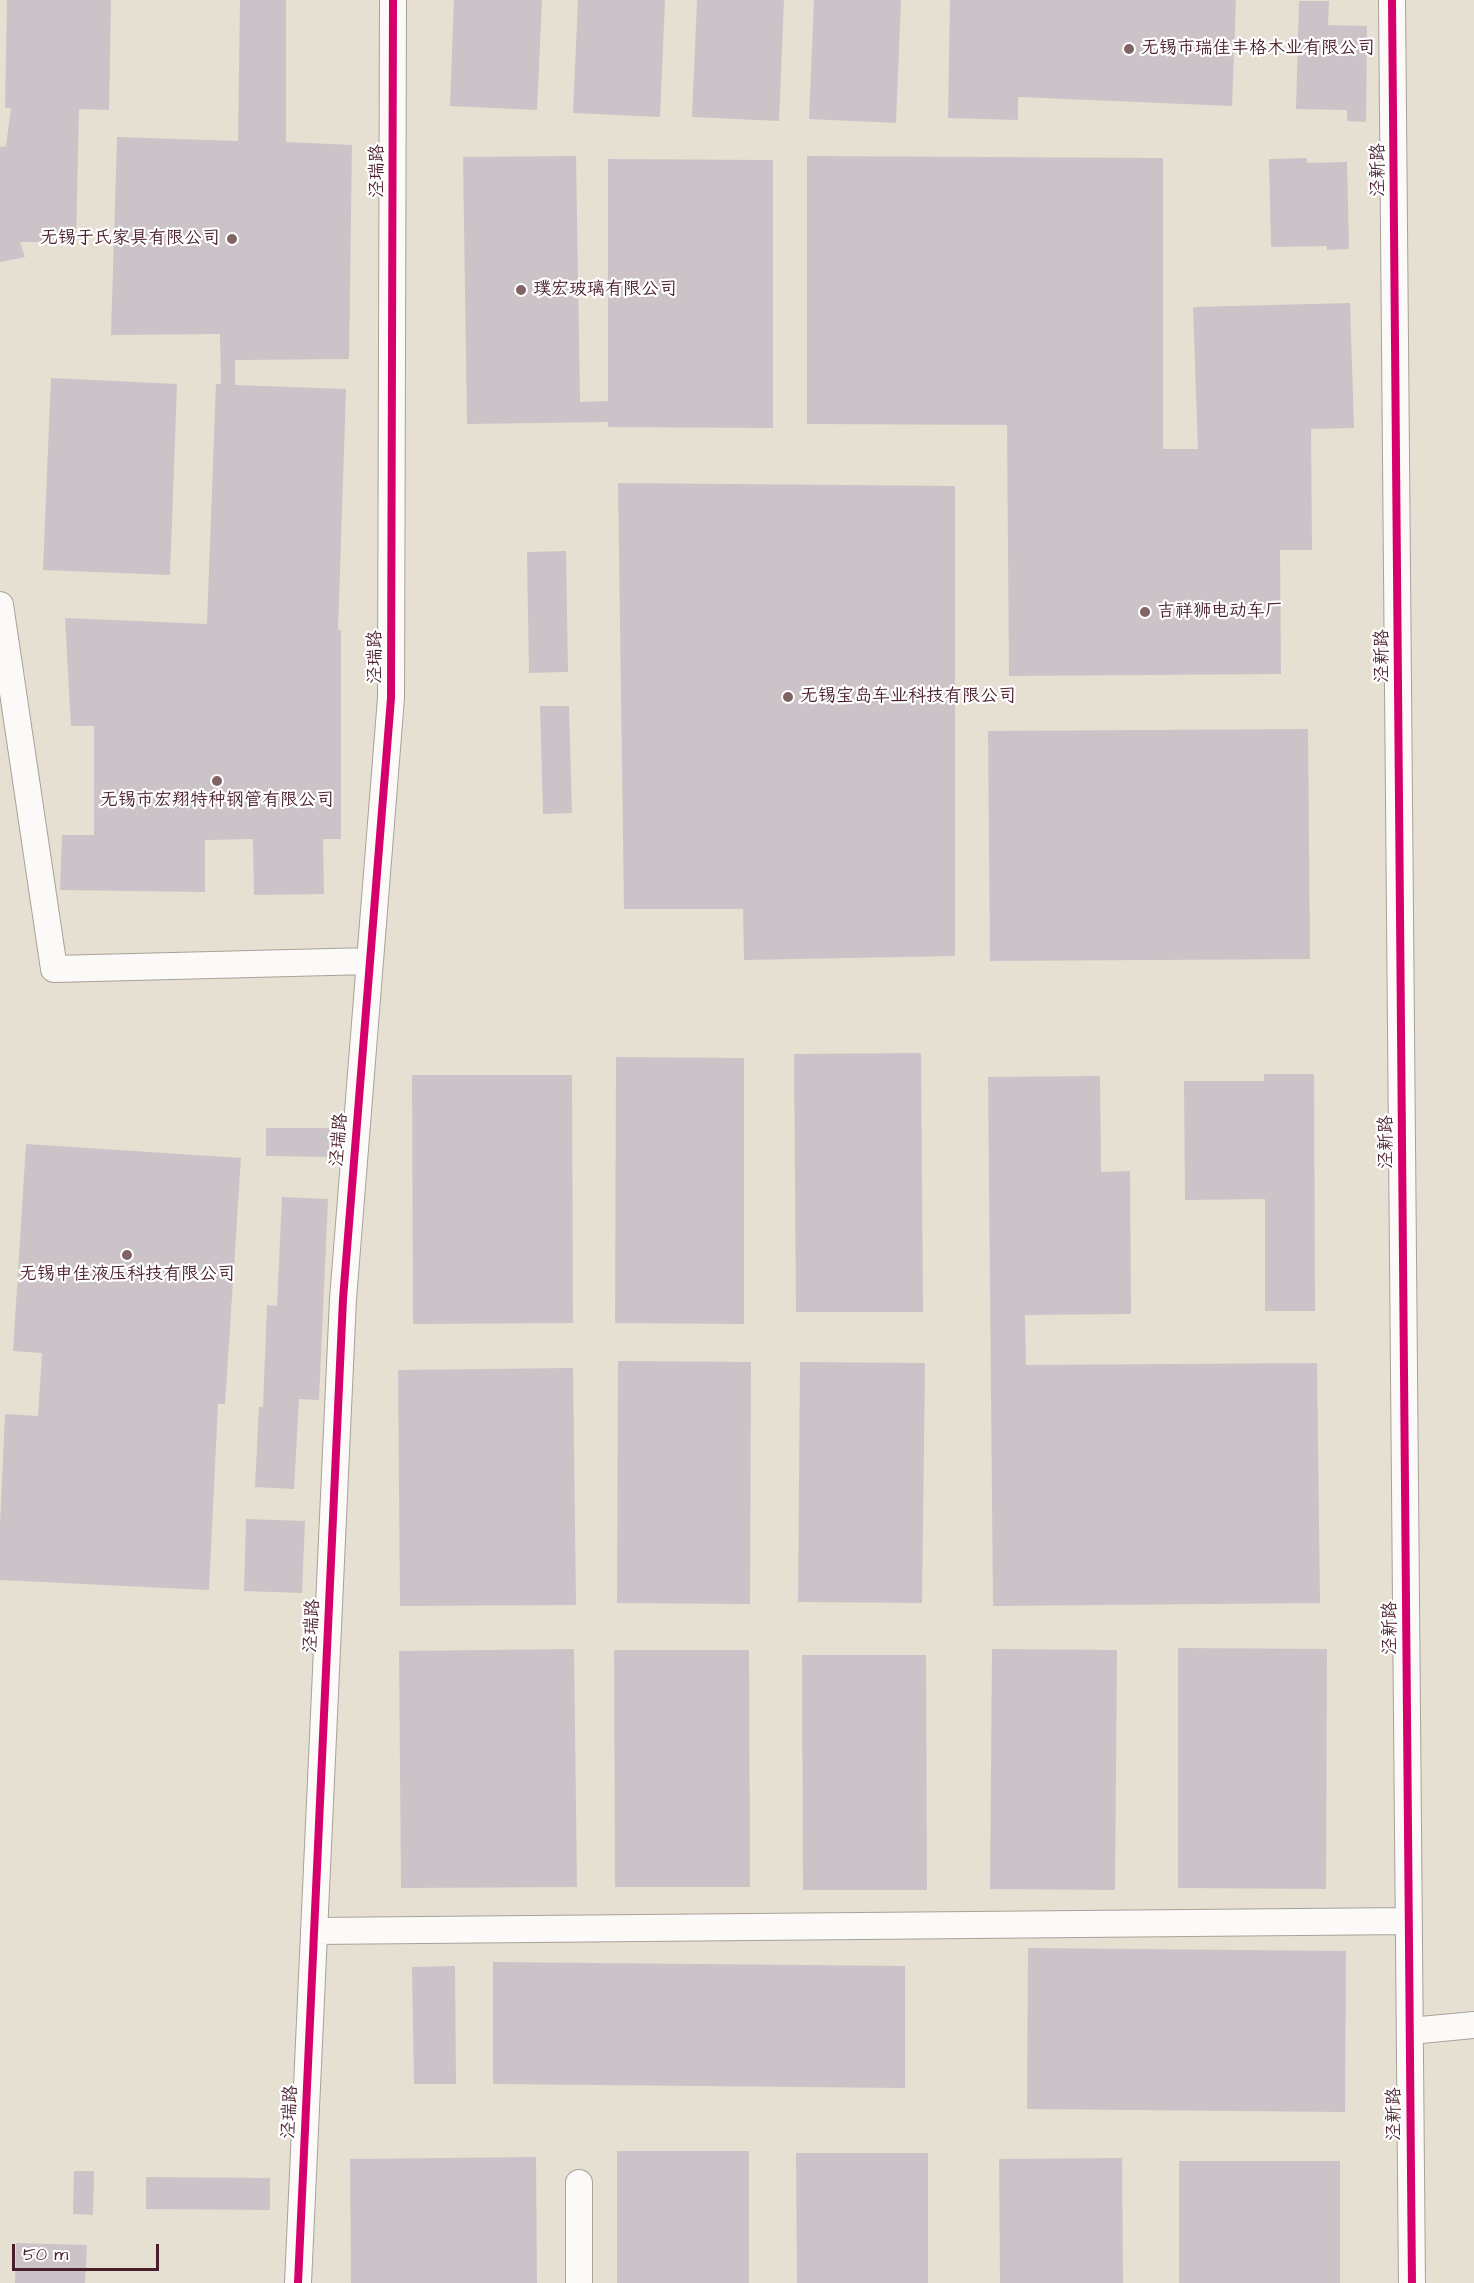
<!DOCTYPE html>
<html>
<head>
<meta charset="utf-8">
<style>
  body { margin:0 }
  #map { position:relative; width:1474px; height:2283px; overflow:hidden; background:#e5e0d1; font-family:"Architects Daughter",sans-serif }
  canvas { display:block }
  .scale { position:absolute; left:12px; top:2244px; width:147px; height:27px; box-sizing:border-box; border:3px solid #4a1f2b; border-top:0; padding-left:8px; font-size:18px; line-height:21px; white-space:nowrap; color:#4a1f2b; -webkit-text-stroke:4px #fff; paint-order:stroke }
</style>
</head>
<body>
<div id="map">
<canvas width="1474" height="2283"></canvas>
<div class="scale">50 m</div>
</div>
<script>
const context = document.querySelector('canvas').getContext('2d');
context.lineJoin = 'round';
function fill(path, color) { context.fillStyle = color; context.fill(path, 'evenodd'); }
function trace(path, color, width, dash) { context.strokeStyle = color; context.lineWidth = width; context.lineCap = dash ? 'butt' : 'round'; context.setLineDash(dash || []); context.stroke(path); }
function drawText(font, color, halo, rows, align = 'center') {
  context.font = font + ' "Architects Daughter","LXGW WenKai TC",sans-serif'; context.lineWidth = 4.5; context.setLineDash([]); context.textBaseline = 'middle'; context.strokeStyle = halo; context.fillStyle = color; for (const [text, x, y, turn = 0] of rows) {
    context.save(); context.translate(x, y); context.rotate((+turn || 0) * Math.PI / 180); context.textAlign = isNaN(turn) ? turn : align; if (halo) context.strokeText(text, 0, 0); context.fillText(text, 0, 0); context.restore();
  }
}
fill(new Path2D(`
  M 7,0 L 111,0 L 109,110 L 79,109 L 76,242 L 20,242 L 25,257 L 0,262 L 0,147 L 6,146 L 11,108 L 5,108 Z
  M 240,0 L 286,0 L 286,142 L 352,145 L 349,359 L 235,360 L 235,385 L 346,389 L 338,630 L 341,630 L 341,839 L 323,839 L 324,894 L 254,895 L 253,839 L 205,840 L 205,892 L 60,890 L 62,835 L 94,835 L 94,726 L 71,726 L 65,618 L 207,624 L 216,384 L 221,384 L 220,334 L 111,335 L 117,137 L 238,141 Z
  M 454,0 L 542,0 L 537,110 L 450,106 Z
  M 578,0 L 665,0 L 660,117 L 573,113 Z
  M 697,0 L 784,0 L 779,121 L 692,117 Z
  M 814,0 L 901,0 L 896,123 L 809,119 Z
  M 950,0 L 1236,0 L 1232,106 L 1018,97 L 1018,120 L 948,118 Z
  M 1299,1 L 1329,1 L 1328,25 L 1367,26 L 1366,122 L 1347,121 L 1347,110 L 1296,109 Z
  M 576,156 L 580,402 L 608,401 L 608,159 L 773,160 L 773,428 L 608,427 L 608,422 L 467,424 L 463,157 Z
  M 807,156 L 1163,158 L 1163,449 L 1198,449 L 1193,307 L 1350,303 L 1354,428 L 1311,429 L 1312,550 L 1280,550 L 1281,674 L 1009,676 L 1007,425 L 807,424 Z
  M 1307,158 L 1307,163 L 1347,162 L 1349,249 L 1327,250 L 1327,246 L 1271,247 L 1269,159 Z
  M 51,378 L 177,384 L 170,575 L 43,570 Z
  M 618,483 L 955,486 L 955,956 L 744,960 L 743,909 L 624,909 Z
  M 566,551 L 568,672 L 529,673 L 527,552 Z
  M 540,706 L 569,706 L 572,813 L 543,814 Z
  M 1308,729 L 1310,959 L 990,961 L 988,731 Z
  M 921,1053 L 923,1312 L 796,1312 L 794,1054 Z
  M 616,1057 L 744,1058 L 744,1324 L 615,1323 Z
  M 1264,1074 L 1314,1074 L 1315,1311 L 1265,1311 L 1265,1199 L 1185,1200 L 1184,1081 L 1264,1081 Z
  M 412,1075 L 572,1075 L 573,1323 L 413,1324 Z
  M 1100,1076 L 1101,1172 L 1130,1171 L 1131,1314 L 1025,1315 L 1026,1365 L 1317,1363 L 1320,1603 L 993,1606 L 988,1077 Z
  M 266,1128 L 338,1128 L 338,1157 L 266,1156 Z
  M 26,1144 L 241,1158 L 225,1404 L 218,1404 L 209,1590 L 0,1580 L 0,1525 L 5,1414 L 38,1416 L 42,1353 L 13,1351 Z
  M 282,1197 L 328,1199 L 319,1400 L 299,1399 L 294,1489 L 255,1487 L 259,1407 L 263,1407 L 267,1305 L 277,1306 Z
  M 618,1361 L 751,1362 L 750,1604 L 617,1603 Z
  M 800,1362 L 925,1363 L 922,1603 L 798,1602 Z
  M 573,1368 L 576,1605 L 400,1606 L 398,1370 Z
  M 246,1519 L 305,1521 L 302,1593 L 244,1591 Z
  M 1178,1648 L 1327,1649 L 1326,1889 L 1178,1888 Z
  M 574,1649 L 577,1887 L 401,1888 L 399,1651 Z
  M 992,1649 L 1117,1650 L 1115,1890 L 990,1889 Z
  M 614,1650 L 749,1650 L 750,1887 L 615,1887 Z
  M 802,1655 L 926,1655 L 927,1890 L 803,1890 Z
  M 1028,1948 L 1346,1951 L 1345,2112 L 1027,2109 Z
  M 493,1962 L 905,1966 L 905,2088 L 493,2084 Z
  M 455,1966 L 456,2084 L 414,2084 L 412,1967 Z
  M 617,2151 L 749,2151 L 749,2283 L 617,2283 Z
  M 796,2153 L 928,2153 L 928,2283 L 797,2283 Z
  M 536,2157 L 537,2283 L 351,2283 L 350,2159 Z
  M 1122,2158 L 1123,2283 L 1000,2283 L 999,2159 Z
  M 1179,2161 L 1340,2161 L 1340,2283 L 1179,2283 Z
  M 74,2171 L 94,2171 L 93,2215 L 73,2214 Z
  M 146,2177 L 270,2178 L 270,2210 L 146,2209 Z
  M 16,2243 L 87,2245 L 85,2283 L 15,2283 Z`), '#cbc3c8');
const minor = new Path2D(`
  M 1392,0 L 1412,2283
  M 0,605 L 54,969 L 370,961
  M 314,1931 L 1409,1921
  M 1410,2031 L 1474,2025
  M 579,2183 L 579,2283
  M 298,2283 L 343,1299 L 391,698 L 393,0`);
trace(minor, '#a9a19a', 28);
trace(minor, '#fbfaf8', 26);
trace(new Path2D(`
  M 1392,0 L 1412,2283
  M 298,2283 L 343,1299 L 391,698 L 393,0`), '#d6006c', 8);
for (const [x, y, r, color] of [
  [1129,49,6,"#806365"],
  [232,239,6,"#806365"],
  [521,290,6,"#806365"],
  [1145,612,6,"#806365"],
  [788,697,6,"#806365"],
  [217,781,6,"#806365"],
  [127,1255,6,"#806365"]
]) { const dot = new Path2D(); dot.arc(x, y, r, 0, 2 * Math.PI); context.fillStyle = color; context.fill(dot); trace(dot, '#fff', 2); }
drawText('18px', '#4a1f2b', '#fff', [
  ["无锡市瑞佳丰格木业有限公司",1141,49],
  ["无锡于氏家具有限公司",220,239,"right"],
  ["璞宏玻璃有限公司",533,290],
  ["吉祥狮电动车厂",1157,612],
  ["无锡宝岛车业科技有限公司",800,697],
  ["无锡市宏翔特种钢管有限公司",217,801,"center"],
  ["无锡申佳液压科技有限公司",127,1275,"center"]
], 'left');
drawText('18px', '#4a1f2b', '#fff', [
  ["泾新路",1379,170,-90],
  ["泾瑞路",378,171,-90],
  ["泾新路",1383,656,-90],
  ["泾瑞路",376,657,-90],
  ["泾瑞路",340,1140,-85],
  ["泾新路",1387,1142,-90],
  ["泾瑞路",313,1626,-87],
  ["泾新路",1391,1628,-90],
  ["泾瑞路",291,2112,-87],
  ["泾新路",1395,2114,-90]
]);
</script>
</body>
</html>
